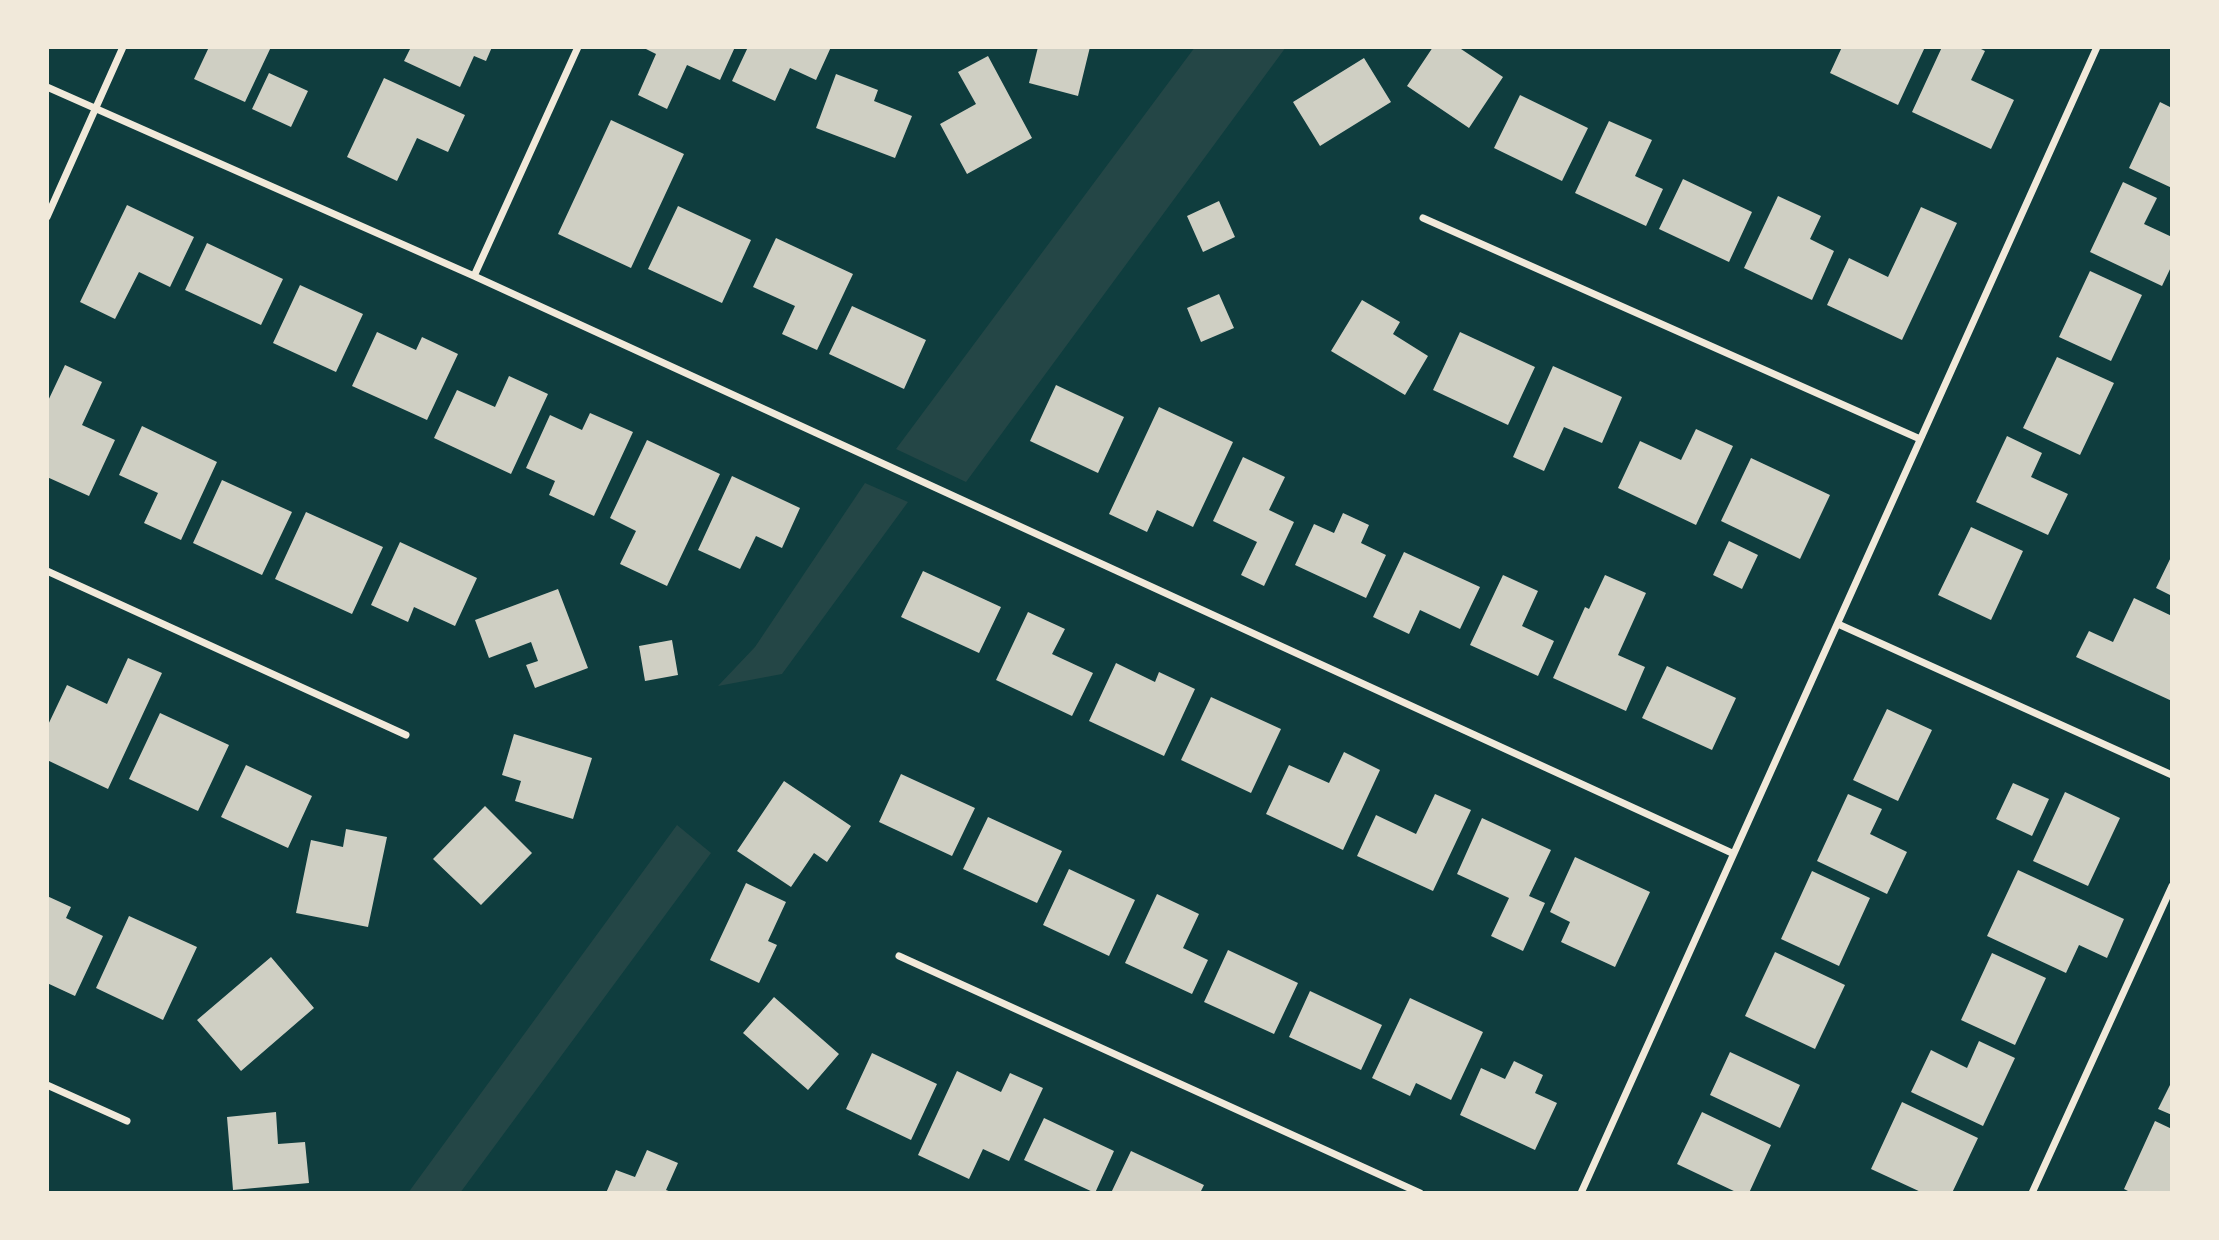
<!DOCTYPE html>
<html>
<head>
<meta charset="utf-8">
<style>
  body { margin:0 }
  #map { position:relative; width:2219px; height:1240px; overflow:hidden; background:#0f3d3e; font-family:"PT Serif",serif }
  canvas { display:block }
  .frame { position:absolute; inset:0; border:49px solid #f1e9da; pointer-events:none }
</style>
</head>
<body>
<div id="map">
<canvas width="2219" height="1240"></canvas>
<div class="frame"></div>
</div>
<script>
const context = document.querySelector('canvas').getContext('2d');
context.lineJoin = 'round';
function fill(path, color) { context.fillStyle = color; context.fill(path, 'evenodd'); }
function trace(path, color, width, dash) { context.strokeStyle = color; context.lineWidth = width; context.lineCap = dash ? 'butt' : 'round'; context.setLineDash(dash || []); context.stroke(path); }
fill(new Path2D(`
  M 1195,47 L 1286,47 L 966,482 L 896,449 Z
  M 865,483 L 908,502 L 782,674 L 718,686 L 755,647 Z
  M 677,825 L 711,853 L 460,1193 L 408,1193 Z`), '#244646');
fill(new Path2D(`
  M 209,47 L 271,47 L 245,102 L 194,79 Z
  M 411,47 L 492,47 L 486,61 L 474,56 L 460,87 L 404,61 Z
  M 642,47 L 735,47 L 720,80 L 687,65 L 667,109 L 638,95 L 656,54 Z
  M 748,47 L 831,47 L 816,80 L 790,68 L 775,101 L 732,81 Z
  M 1038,47 L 1090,47 L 1078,96 L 1029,83 Z
  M 1433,47 L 1458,47 L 1503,77 L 1469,128 L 1407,86 Z
  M 1842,47 L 1925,47 L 1898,105 L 1830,73 Z
  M 1942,47 L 1977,47 L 1985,51 L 1971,80 L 2014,100 L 1991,149 L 1912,112 Z
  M 988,56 L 1032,138 L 967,174 L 940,124 L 976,104 L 958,72 Z
  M 1364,58 L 1391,102 L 1320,146 L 1293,102 Z
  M 269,73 L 308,91 L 291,127 L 252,109 Z
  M 836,74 L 878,90 L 874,101 L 912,116 L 895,158 L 816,128 Z
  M 384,78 L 465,115 L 448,152 L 417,138 L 397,181 L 347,157 Z
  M 1520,95 L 1588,128 L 1562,181 L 1494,148 Z
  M 2160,102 L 2172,108 L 2172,188 L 2129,168 Z
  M 611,120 L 684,154 L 631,268 L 558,234 Z
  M 1609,121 L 1652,140 L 1635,176 L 1663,189 L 1646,226 L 1575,193 Z
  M 1683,179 L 1752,212 L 1729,262 L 1659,229 Z
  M 2123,182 L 2157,198 L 2144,224 L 2172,237 L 2172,265 L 2162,286 L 2090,252 Z
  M 1778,196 L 1821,216 L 1810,239 L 1834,251 L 1812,300 L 1744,268 Z
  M 1219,201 L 1235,237 L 1203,252 L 1187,216 Z
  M 127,205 L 194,237 L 170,287 L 139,272 L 115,319 L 80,302 Z
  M 678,206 L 751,240 L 722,303 L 648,269 Z
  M 1921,207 L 1957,223 L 1902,340 L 1827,305 L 1849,258 L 1888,277 Z
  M 776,238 L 853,274 L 817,350 L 782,334 L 795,306 L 753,287 Z
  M 207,243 L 283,279 L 261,325 L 185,290 Z
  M 2090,271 L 2142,295 L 2111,361 L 2059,337 Z
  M 300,285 L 363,314 L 336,372 L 273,343 Z
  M 1219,294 L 1234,328 L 1201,342 L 1187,308 Z
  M 1362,300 L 1400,322 L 1393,334 L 1428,356 L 1405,395 L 1331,351 Z
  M 852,306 L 926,340 L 904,389 L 829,354 Z
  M 377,332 L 416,350 L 422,337 L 458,354 L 427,420 L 352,386 Z
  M 1460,332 L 1535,367 L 1508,425 L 1433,390 Z
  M 2057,357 L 2114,383 L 2080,455 L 2023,428 Z
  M 65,365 L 102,382 L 82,425 L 115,440 L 89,496 L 47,477 L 47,403 Z
  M 1553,366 L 1622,397 L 1602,443 L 1564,427 L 1544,471 L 1513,457 Z
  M 509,376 L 548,394 L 511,474 L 434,438 L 457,390 L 495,407 Z
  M 1056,385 L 1124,417 L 1098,473 L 1030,441 Z
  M 1159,407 L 1233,442 L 1193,527 L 1157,510 L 1147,532 L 1109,514 Z
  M 590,413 L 633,432 L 594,516 L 549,495 L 555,481 L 526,468 L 550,415 L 582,430 Z
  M 142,426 L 217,462 L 181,540 L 144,523 L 158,493 L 119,475 Z
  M 1696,429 L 1733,446 L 1696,525 L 1618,488 L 1640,441 L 1681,460 Z
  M 2007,436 L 2042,453 L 2031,477 L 2068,494 L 2048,535 L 1976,502 Z
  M 647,440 L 720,474 L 667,586 L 620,564 L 636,531 L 610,518 Z
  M 1243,457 L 1285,477 L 1269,510 L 1294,522 L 1264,586 L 1241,575 L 1257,542 L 1213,521 Z
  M 1751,458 L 1830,495 L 1800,559 L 1721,521 Z
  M 732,476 L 800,508 L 782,548 L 756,536 L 740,569 L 698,550 Z
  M 222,480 L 292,512 L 262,575 L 193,543 Z
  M 306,512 L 383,547 L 352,614 L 275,579 Z
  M 1343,513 L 1369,525 L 1361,543 L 1386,555 L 1366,598 L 1295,565 L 1314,524 L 1334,533 Z
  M 1971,527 L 2023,551 L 1991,620 L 1938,595 Z
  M 1729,541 L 1758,555 L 1742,589 L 1713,575 Z
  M 400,542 L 477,578 L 455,626 L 414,607 L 408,622 L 371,605 Z
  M 1404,552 L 1480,587 L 1460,629 L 1420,610 L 1409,634 L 1373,617 Z
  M 2172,555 L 2172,596 L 2156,588 Z
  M 923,571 L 1001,607 L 979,653 L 901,617 Z
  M 1503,575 L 1538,591 L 1522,626 L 1554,641 L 1538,676 L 1470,645 Z
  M 1605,575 L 1646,593 L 1618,655 L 1645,667 L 1626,711 L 1553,678 L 1585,607 L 1589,609 Z
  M 558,589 L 588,668 L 535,688 L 526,665 L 538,661 L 531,642 L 489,658 L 475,620 Z
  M 2134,598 L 2172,616 L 2172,701 L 2076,657 L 2089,631 L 2113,642 Z
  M 1028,612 L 1065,629 L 1052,654 L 1093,673 L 1072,716 L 996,680 Z
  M 672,640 L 678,675 L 645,681 L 639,646 Z
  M 128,658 L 162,673 L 108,789 L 47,760 L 47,727 L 67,685 L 107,704 Z
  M 1116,663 L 1155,682 L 1159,672 L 1195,689 L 1164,756 L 1089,721 Z
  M 1667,666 L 1736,698 L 1712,750 L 1642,718 Z
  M 1211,697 L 1281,729 L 1251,793 L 1181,760 Z
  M 1887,709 L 1932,730 L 1898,801 L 1853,780 Z
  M 160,713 L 229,745 L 198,811 L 129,779 Z
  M 514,734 L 592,758 L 573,819 L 515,801 L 521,781 L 502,775 Z
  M 1344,752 L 1380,770 L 1343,850 L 1266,814 L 1289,765 L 1329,783 Z
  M 246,765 L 312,796 L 288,848 L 221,817 Z
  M 901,774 L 975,808 L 952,856 L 879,822 Z
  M 784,781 L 851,826 L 827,862 L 814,853 L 791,887 L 737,851 Z
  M 2013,783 L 2049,799 L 2032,836 L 1996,819 Z
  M 2065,792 L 2120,818 L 2088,886 L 2033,861 Z
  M 1435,794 L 1471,810 L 1433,891 L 1357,856 L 1376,815 L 1416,834 Z
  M 1848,794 L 1882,809 L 1870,834 L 1907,852 L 1887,894 L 1817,861 Z
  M 485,806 L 532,853 L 481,905 L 433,859 Z
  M 988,817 L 1062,851 L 1037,903 L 963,869 Z
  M 1482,818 L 1551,850 L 1529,896 L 1545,903 L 1523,951 L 1491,936 L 1509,898 L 1457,874 Z
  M 346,829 L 387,837 L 368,927 L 296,913 L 311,840 L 343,847 Z
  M 1575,857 L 1650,892 L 1615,967 L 1561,942 L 1570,922 L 1550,912 Z
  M 1069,869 L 1135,900 L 1109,956 L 1043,925 Z
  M 2018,870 L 2124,919 L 2107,958 L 2079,945 L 2066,973 L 1987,936 Z
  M 1812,871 L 1870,898 L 1839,966 L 1781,939 Z
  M 746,883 L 786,902 L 768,941 L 777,945 L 759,983 L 710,960 Z
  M 1157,894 L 1199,914 L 1183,948 L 1208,960 L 1192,994 L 1125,963 Z
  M 47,896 L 71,907 L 66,918 L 103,936 L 75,996 L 47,983 Z
  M 129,916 L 197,947 L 163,1020 L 96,988 Z
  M 1228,950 L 1298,983 L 1274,1034 L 1204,1002 Z
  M 1775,952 L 1845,985 L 1815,1049 L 1745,1016 Z
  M 1992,953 L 2046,978 L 2015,1045 L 1961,1020 Z
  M 271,957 L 314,1008 L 241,1071 L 197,1020 Z
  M 1310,991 L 1382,1025 L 1361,1070 L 1289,1037 Z
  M 774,997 L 839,1054 L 808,1090 L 743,1033 Z
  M 1410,998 L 1483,1032 L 1451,1100 L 1416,1083 L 1410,1096 L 1372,1078 Z
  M 1979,1041 L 2015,1058 L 1983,1126 L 1911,1092 L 1931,1050 L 1967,1068 Z
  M 1730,1052 L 1800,1085 L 1780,1128 L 1710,1095 Z
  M 872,1053 L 937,1084 L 911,1140 L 846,1109 Z
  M 1514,1061 L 1543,1075 L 1535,1093 L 1557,1103 L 1535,1150 L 1460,1115 L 1481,1068 L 1505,1079 Z
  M 957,1071 L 1001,1092 L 1010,1073 L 1043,1088 L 1009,1161 L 983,1149 L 969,1179 L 918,1155 Z
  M 2172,1081 L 2172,1115 L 2158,1109 Z
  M 1902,1102 L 1978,1138 L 1952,1193 L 1923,1193 L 1871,1169 Z
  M 276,1112 L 278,1144 L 305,1142 L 309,1183 L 233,1190 L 227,1117 Z
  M 1702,1112 L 1771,1145 L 1749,1193 L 1738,1193 L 1677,1164 Z
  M 1044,1118 L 1114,1151 L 1095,1193 L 1024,1160 Z
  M 2155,1121 L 2172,1129 L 2172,1193 L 2132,1193 L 2124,1189 Z
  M 647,1150 L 678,1163 L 666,1190 L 674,1193 L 606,1193 L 616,1170 L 635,1177 Z
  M 1131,1151 L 1204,1185 L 1200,1193 L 1111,1193 Z`), '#cfcfc3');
trace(new Path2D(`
  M 47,87 L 474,276 L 1732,853
  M 47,217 L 123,47
  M 1423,218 L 1920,439
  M 474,276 L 578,47
  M 47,571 L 406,735
  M 1838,624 L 2172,775
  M 899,956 L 1420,1193
  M 47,1085 L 127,1121
  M 1581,1193 L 2097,47
  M 2032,1193 L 2172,886`), '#f1e9da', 7);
</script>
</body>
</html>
